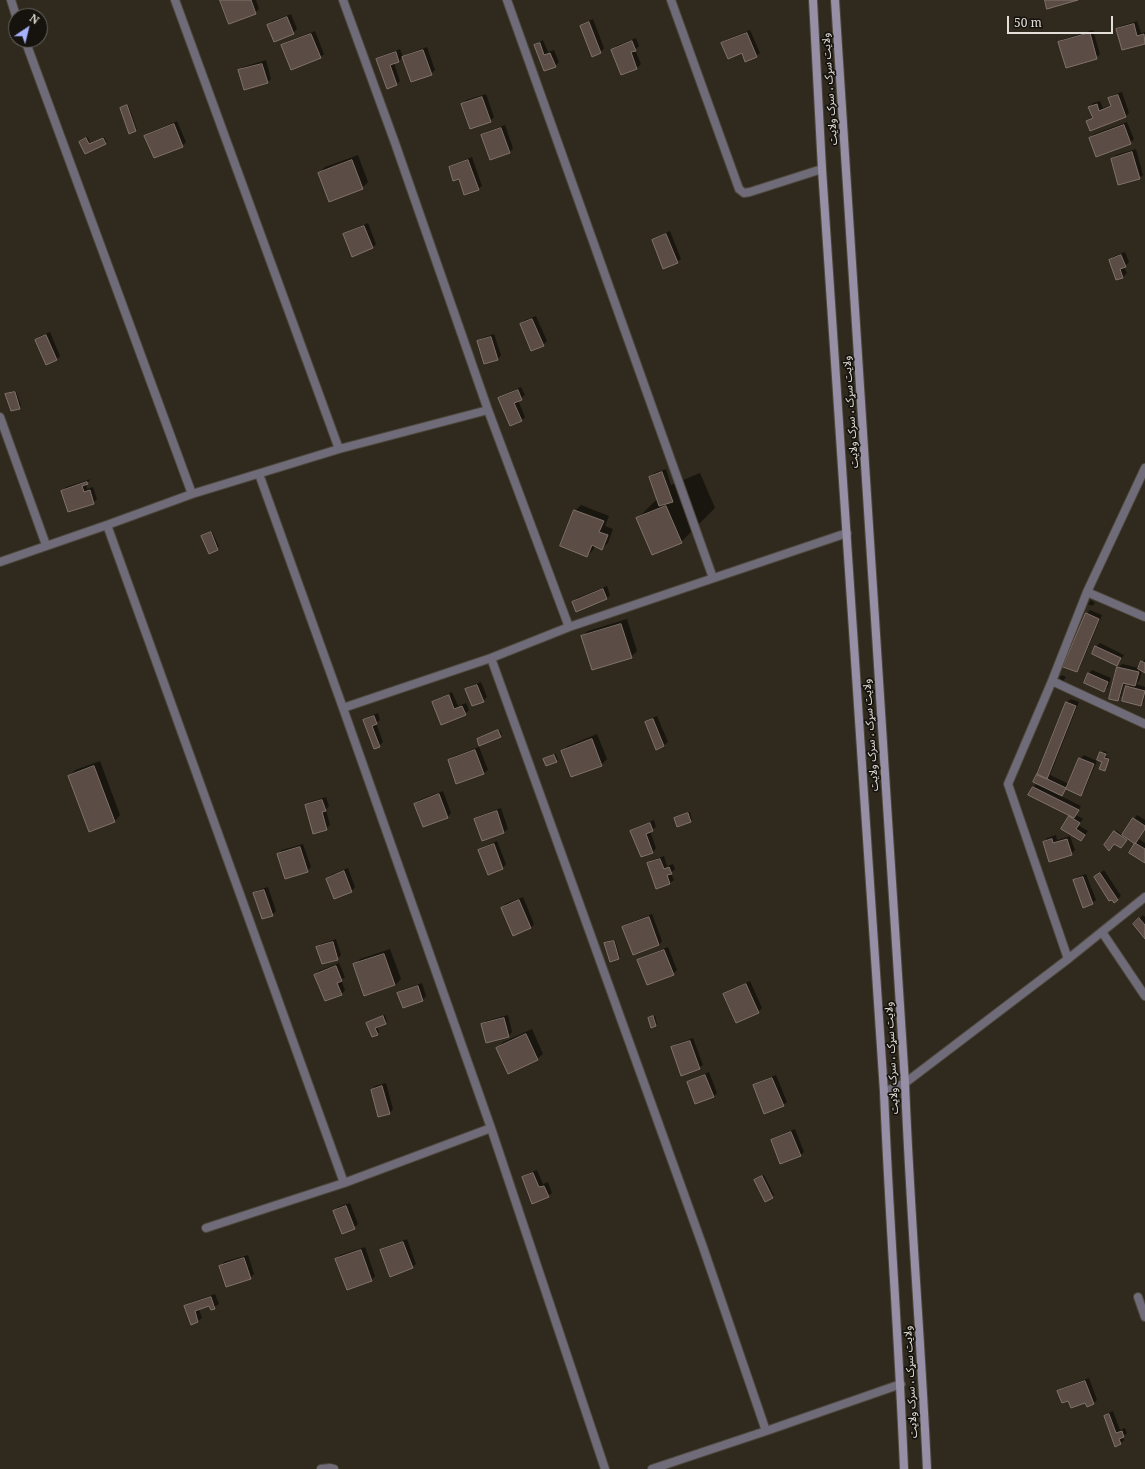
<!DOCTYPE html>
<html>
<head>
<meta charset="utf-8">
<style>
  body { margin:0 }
  #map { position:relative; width:1145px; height:1469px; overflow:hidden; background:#302a1e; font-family:"Noto Serif",serif }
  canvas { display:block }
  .north { position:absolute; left:8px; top:8px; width:40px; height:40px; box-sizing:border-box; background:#16130e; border:1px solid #68655f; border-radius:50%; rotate:35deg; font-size:11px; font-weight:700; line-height:16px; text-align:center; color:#e3dfd8 }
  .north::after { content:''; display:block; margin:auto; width:14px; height:18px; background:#a5b1fc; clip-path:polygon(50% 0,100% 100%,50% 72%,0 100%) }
  .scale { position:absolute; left:1007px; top:16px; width:106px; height:18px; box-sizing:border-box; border:2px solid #e3dfd8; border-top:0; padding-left:5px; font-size:12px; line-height:14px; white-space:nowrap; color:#e3dfd8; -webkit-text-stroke:3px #16130e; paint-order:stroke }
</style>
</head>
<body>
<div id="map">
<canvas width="1145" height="1469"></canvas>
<div class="north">N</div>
<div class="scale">50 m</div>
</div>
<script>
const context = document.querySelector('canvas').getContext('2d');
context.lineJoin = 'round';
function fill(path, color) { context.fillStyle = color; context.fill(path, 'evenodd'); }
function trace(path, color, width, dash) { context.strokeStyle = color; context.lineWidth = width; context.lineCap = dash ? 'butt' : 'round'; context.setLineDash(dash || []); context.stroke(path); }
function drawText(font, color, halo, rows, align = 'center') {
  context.font = font + ' "Noto Serif","Noto Sans Arabic",serif'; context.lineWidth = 3.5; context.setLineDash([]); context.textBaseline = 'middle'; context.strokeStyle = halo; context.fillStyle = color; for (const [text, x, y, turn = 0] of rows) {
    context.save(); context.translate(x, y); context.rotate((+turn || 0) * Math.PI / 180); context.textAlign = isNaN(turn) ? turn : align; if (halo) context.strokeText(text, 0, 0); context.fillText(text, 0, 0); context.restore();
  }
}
fill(new Path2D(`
  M 221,0 L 256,0 L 259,9 L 255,13 Z
  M 291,14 L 297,29 L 293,33 L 269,25 L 272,21 Z
  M 593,19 L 604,48 L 601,52 L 593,55 L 581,27 L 584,23 Z
  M 1137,21 L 1141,33 L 1145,32 L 1145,42 L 1123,49 L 1117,29 L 1121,26 Z
  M 750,30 L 760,53 L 756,56 L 742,52 L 722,44 L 726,40 Z
  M 1093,30 L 1100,54 L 1096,58 L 1059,42 L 1063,39 Z
  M 315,31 L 324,54 L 320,57 L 283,45 L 286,42 Z
  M 636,38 L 639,46 L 635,50 L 641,64 L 637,68 L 622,74 L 612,50 L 616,46 Z
  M 543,40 L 548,52 L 554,50 L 559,62 L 555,66 L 545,70 L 535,45 Z
  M 427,47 L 435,70 L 431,74 L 404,57 L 407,54 Z
  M 400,49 L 403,57 L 399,61 L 394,63 L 400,81 L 397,84 L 377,60 L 381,56 Z
  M 266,60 L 271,79 L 267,83 L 239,71 L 243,67 Z
  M 1122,92 L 1129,113 L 1126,116 L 1091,129 L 1087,121 L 1093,116 L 1090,107 L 1093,103 L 1100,101 L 1103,108 L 1112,105 L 1109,98 L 1113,95 Z
  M 486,94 L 494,117 L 490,121 L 463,104 L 466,100 Z
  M 128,105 L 137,129 L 136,130 L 121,108 Z
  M 177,121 L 186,142 L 182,146 L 146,136 L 149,133 Z
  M 1127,122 L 1134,139 L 1130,143 L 1090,138 L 1094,134 Z
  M 505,125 L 513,148 L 510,152 L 490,159 L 482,135 L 486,132 Z
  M 88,137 L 90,143 L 104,137 L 107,142 L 85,153 L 80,142 Z
  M 1136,149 L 1143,175 L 1139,178 L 1112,159 L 1116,155 Z
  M 358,155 L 368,182 L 362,188 L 319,173 L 325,167 Z
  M 472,157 L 482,186 L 478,189 L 459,178 L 450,167 L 454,164 Z
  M 368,223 L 376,244 L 373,247 L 353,256 L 344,235 L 348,231 Z
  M 670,231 L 681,259 L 677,262 L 653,240 L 657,237 Z
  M 1125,252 L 1129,262 L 1124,267 L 1127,273 L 1123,277 L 1117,279 L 1110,260 L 1114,256 Z
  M 536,316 L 547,341 L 543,345 L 521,324 L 525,320 Z
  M 50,332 L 60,356 L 57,359 L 36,340 L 40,336 Z
  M 494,334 L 501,355 L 498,359 L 485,363 L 478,341 L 482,338 Z
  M 521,387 L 525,395 L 518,400 L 525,417 L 522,420 L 499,399 L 503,395 Z
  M 16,391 L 21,406 L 19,408 L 7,395 Z
  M 666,469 L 671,485 L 700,473 L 715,508 L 681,542 L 637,519 L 658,498 L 650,477 L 654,473 Z
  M 91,479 L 86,484 L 87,489 L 93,487 L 97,499 L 93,503 L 62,491 L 66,487 Z
  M 581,505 L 609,516 L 605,526 L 613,529 L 608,543 L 602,548 L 595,546 L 593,550 L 587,556 L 575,511 Z
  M 212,531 L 219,547 L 209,552 L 202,536 Z
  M 607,586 L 610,595 L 607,599 L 573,602 L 577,598 Z
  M 1091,600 L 1095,603 L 1092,606 L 1088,604 Z
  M 1090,610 L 1102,615 L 1080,667 L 1076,671 L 1086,614 Z
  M 627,619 L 637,651 L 631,657 L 582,636 L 588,631 Z
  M 1100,643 L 1124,655 L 1120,661 L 1117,665 L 1096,647 Z
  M 1145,659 L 1145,672 L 1142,670 L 1139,681 L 1136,684 L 1145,687 L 1144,701 L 1141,705 L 1127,687 L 1130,684 L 1125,682 L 1121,696 L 1118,700 L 1118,667 L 1122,664 L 1139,668 Z
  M 1092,670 L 1111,678 L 1108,687 L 1104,691 L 1088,674 Z
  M 1062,675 L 1066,677 L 1063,681 L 1059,678 Z
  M 481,682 L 487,697 L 483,701 L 466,690 L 470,686 Z
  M 452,692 L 458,706 L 466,703 L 469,710 L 465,714 L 433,702 L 437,699 Z
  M 1071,699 L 1079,702 L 1050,775 L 1069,784 L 1080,759 L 1084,755 L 1097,761 L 1084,791 L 1080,794 L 1066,789 L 1061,796 L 1081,806 L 1076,815 L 1083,819 L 1078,825 L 1088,831 L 1081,840 L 1070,817 L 1071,815 L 1033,787 L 1038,783 L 1034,782 L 1067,702 Z
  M 378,713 L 380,720 L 376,723 L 383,742 L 379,746 L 364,720 L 368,717 Z
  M 657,716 L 668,742 L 664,745 L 657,748 L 646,723 L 650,719 Z
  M 500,730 L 502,735 L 500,736 L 478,739 Z
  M 597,734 L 607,759 L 601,765 L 562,751 L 568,746 Z
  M 479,747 L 488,770 L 484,773 L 457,783 L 449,760 L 452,757 Z
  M 1103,751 L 1107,752 L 1105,756 L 1110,758 L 1106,768 L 1103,761 L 1099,760 Z
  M 556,754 L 558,760 L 556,761 L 545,759 Z
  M 100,761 L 120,815 L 115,821 L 90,830 L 69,776 L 75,770 Z
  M 443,791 L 451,813 L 448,817 L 424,826 L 415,804 L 419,800 Z
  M 326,797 L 329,806 L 326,810 L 330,825 L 326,829 L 306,806 L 310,802 Z
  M 501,808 L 508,829 L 504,832 L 482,840 L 475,819 L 479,816 Z
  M 690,812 L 692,820 L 678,826 L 675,818 Z
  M 1137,815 L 1145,820 L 1145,829 L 1139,839 L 1145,843 L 1145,862 L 1130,853 L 1136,843 L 1128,838 L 1122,845 L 1115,832 L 1116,830 L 1122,835 Z
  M 654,820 L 656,827 L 650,831 L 656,848 L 653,852 L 641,856 L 632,831 L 635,828 Z
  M 1056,835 L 1057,840 L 1070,836 L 1075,850 L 1071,854 L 1044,842 L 1047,838 Z
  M 497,841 L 506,864 L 503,868 L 488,873 L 480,850 L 483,847 Z
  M 303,844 L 311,867 L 307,871 L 278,854 L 282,850 Z
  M 664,856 L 667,866 L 673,864 L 675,869 L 671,873 L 674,880 L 670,883 L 657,888 L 648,863 L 652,860 Z
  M 348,868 L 355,887 L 352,891 L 335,898 L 327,879 L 331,875 Z
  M 1104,870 L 1121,896 L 1117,900 L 1095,877 Z
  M 1086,874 L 1096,900 L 1092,903 L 1074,881 L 1077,877 Z
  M 268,887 L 276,911 L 272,915 L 254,893 L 258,890 Z
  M 523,897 L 534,924 L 531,928 L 502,908 L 505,904 Z
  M 652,914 L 662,941 L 659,945 L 623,927 L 627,924 Z
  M 1143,915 L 1145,917 L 1145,937 L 1138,920 Z
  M 336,939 L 341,955 L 337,959 L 318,947 L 321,944 Z
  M 615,940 L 620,957 L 619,958 L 606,943 Z
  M 668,947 L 677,970 L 673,974 L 638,960 L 642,957 Z
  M 390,949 L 401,979 L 395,985 L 365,995 L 355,965 L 360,959 Z
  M 339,963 L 345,977 L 341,980 L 345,990 L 342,994 L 326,1000 L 315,975 L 319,971 Z
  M 750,981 L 762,1008 L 758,1012 L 724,995 L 728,991 Z
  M 422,983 L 426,996 L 423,1000 L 403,1007 L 399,993 L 402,990 Z
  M 385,1015 L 387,1022 L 377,1027 L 379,1032 L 377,1034 L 367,1023 Z
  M 508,1015 L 512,1032 L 509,1036 L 482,1025 L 486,1021 Z
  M 655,1016 L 657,1024 L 655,1025 L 649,1018 Z
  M 532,1029 L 543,1054 L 537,1059 L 498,1048 L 503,1042 Z
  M 693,1038 L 703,1065 L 699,1068 L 672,1048 L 676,1044 Z
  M 709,1072 L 717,1093 L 713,1097 L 688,1083 L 692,1079 Z
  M 776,1075 L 787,1102 L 783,1105 L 754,1085 L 758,1082 Z
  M 386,1083 L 393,1109 L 390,1113 L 372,1090 L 375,1086 Z
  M 795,1129 L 804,1152 L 800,1156 L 772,1140 L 776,1137 Z
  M 537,1170 L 543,1184 L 548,1182 L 552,1193 L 548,1196 L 523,1177 L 527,1174 Z
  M 764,1175 L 774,1195 L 772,1197 L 755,1180 Z
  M 350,1203 L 358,1224 L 354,1228 L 335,1211 L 338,1207 Z
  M 407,1239 L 416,1264 L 412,1267 L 381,1251 L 385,1247 Z
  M 365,1247 L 375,1276 L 372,1280 L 347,1288 L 336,1259 L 340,1255 Z
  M 248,1255 L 254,1274 L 250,1278 L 220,1266 L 224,1262 Z
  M 215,1294 L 219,1304 L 211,1309 L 210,1305 L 199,1309 L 202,1318 L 198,1321 L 191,1323 L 186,1306 L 189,1303 Z
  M 1089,1378 L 1097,1400 L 1094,1403 L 1068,1399 L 1059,1392 L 1062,1388 Z
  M 1113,1411 L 1120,1430 L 1125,1428 L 1127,1433 L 1123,1437 L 1124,1440 L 1120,1444 L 1105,1417 L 1108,1413 Z`), '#0007');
const building = new Path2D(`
  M 220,0 L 251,0 L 256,14 L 229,24 Z
  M 1045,0 L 1078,0 L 1047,9 Z
  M 287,17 L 294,34 L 274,42 L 267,25 Z
  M 589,22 L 601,53 L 592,57 L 580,26 Z
  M 1134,24 L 1137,36 L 1144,34 L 1145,44 L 1122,50 L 1116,29 Z
  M 747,33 L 757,57 L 745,62 L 742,53 L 728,59 L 721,43 Z
  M 1090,33 L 1097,59 L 1066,68 L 1058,42 Z
  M 311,34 L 321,58 L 291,70 L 281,45 Z
  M 632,41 L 636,51 L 631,52 L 637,69 L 621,75 L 611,50 Z
  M 540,43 L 544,55 L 550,53 L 556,67 L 544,71 L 534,45 Z
  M 423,50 L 432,75 L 411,82 L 402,57 Z
  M 396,52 L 399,62 L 390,65 L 397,85 L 387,89 L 376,59 Z
  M 262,64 L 268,83 L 244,90 L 238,70 Z
  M 1118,95 L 1126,117 L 1090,131 L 1086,121 L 1093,118 L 1088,107 L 1097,104 L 1099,111 L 1111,106 L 1108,98 Z
  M 482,97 L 491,122 L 470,129 L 461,104 Z
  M 127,105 L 136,131 L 129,134 L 120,108 Z
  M 174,124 L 183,147 L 154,158 L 144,136 Z
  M 1124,125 L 1131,144 L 1096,157 L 1089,138 Z
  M 501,128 L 510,153 L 490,160 L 481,135 Z
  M 86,138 L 89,144 L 103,138 L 106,144 L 85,154 L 79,142 Z
  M 1132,152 L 1140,179 L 1118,185 L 1111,159 Z
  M 352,160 L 363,189 L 329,202 L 318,173 Z
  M 468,160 L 479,190 L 464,195 L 459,179 L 453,181 L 449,167 Z
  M 364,226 L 373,248 L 352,257 L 343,234 Z
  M 666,234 L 678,263 L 663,269 L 652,240 Z
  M 1121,255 L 1126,267 L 1120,269 L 1123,278 L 1116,280 L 1109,260 Z
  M 532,319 L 544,346 L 531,351 L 520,324 Z
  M 46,335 L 57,360 L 46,365 L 35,340 Z
  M 491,337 L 498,360 L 484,364 L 477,341 Z
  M 518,390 L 522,400 L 514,403 L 522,421 L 510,426 L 498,398 Z
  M 15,392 L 20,409 L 11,411 L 5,394 Z
  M 662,472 L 673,502 L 659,506 L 649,477 Z
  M 87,482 L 88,484 L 82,486 L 84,492 L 90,490 L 94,504 L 68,512 L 61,491 Z
  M 666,506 L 682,543 L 652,555 L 636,518 Z
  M 574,510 L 604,521 L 599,532 L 608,535 L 602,550 L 592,545 L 587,557 L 560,546 Z
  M 211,532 L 218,550 L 209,554 L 201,536 Z
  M 603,589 L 607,599 L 576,612 L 572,602 Z
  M 1086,613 L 1099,619 L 1077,672 L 1063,667 Z
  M 621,624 L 632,658 L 592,670 L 581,636 Z
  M 1095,646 L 1121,658 L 1117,666 L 1092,654 Z
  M 1141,661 L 1145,663 L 1145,673 L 1138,669 Z
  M 1117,667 L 1139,672 L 1135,686 L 1123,683 L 1118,701 L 1109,699 Z
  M 1088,673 L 1108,682 L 1104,692 L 1084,683 Z
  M 477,685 L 484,702 L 472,706 L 465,689 Z
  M 1126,686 L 1145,691 L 1141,706 L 1122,701 Z
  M 449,695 L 454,709 L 462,706 L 466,715 L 441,725 L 432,702 Z
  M 1066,702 L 1076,706 L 1047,779 L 1037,775 Z
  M 374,716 L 377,724 L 372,726 L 380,747 L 374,749 L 363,720 Z
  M 653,719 L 664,746 L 656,750 L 645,722 Z
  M 498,730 L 501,737 L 479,746 L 477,739 Z
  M 592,739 L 602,766 L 571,777 L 561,751 Z
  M 475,750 L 484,774 L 456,784 L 448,760 Z
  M 1100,752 L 1106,754 L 1104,758 L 1109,759 L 1105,771 L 1099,769 L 1102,762 L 1097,760 Z
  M 554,755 L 557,762 L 546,766 L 543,759 Z
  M 1079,758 L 1094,764 L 1081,796 L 1066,789 Z
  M 94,766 L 115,822 L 89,832 L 68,776 Z
  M 1037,774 L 1066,788 L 1062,796 L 1033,782 Z
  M 1033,787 L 1079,810 L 1074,818 L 1028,795 Z
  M 439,794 L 448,818 L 423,827 L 414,804 Z
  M 322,800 L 326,811 L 322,812 L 327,830 L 313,834 L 305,805 Z
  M 497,811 L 504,833 L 482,841 L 474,819 Z
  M 688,813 L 691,822 L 677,827 L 674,818 Z
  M 1069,816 L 1080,823 L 1076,829 L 1085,835 L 1081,841 L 1061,829 Z
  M 1133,818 L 1145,826 L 1145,829 L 1135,844 L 1122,835 Z
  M 650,823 L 653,831 L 646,834 L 653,853 L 641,857 L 630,831 Z
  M 1114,831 L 1127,840 L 1121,848 L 1114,844 L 1109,851 L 1104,845 Z
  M 1052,839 L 1053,843 L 1067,839 L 1072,855 L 1049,862 L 1043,842 Z
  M 1135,843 L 1145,849 L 1145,863 L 1129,853 Z
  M 494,844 L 503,869 L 488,875 L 478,850 Z
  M 300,847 L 308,872 L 285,879 L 277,854 Z
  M 660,859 L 664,869 L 669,867 L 672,874 L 667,875 L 670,884 L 656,889 L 647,863 Z
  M 344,871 L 352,892 L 334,899 L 326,879 Z
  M 1100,873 L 1118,900 L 1114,903 L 1112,900 L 1109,901 L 1094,877 Z
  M 1083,877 L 1093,904 L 1083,908 L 1073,880 Z
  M 264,890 L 273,916 L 262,919 L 253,893 Z
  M 519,900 L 531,928 L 513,936 L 501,908 Z
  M 649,917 L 659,945 L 633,955 L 622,927 Z
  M 1139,918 L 1145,925 L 1145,939 L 1133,924 Z
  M 614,941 L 619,959 L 610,962 L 604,943 Z
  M 333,942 L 338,960 L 322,964 L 316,947 Z
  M 664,950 L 674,975 L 647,985 L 637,960 Z
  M 384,954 L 395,985 L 364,996 L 353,964 Z
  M 336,966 L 342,981 L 337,983 L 342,995 L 325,1001 L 314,975 Z
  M 746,984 L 759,1013 L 736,1023 L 723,994 Z
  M 418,986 L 423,1001 L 403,1008 L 397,993 Z
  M 383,1016 L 386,1024 L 375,1028 L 378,1035 L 372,1037 L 366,1023 Z
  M 653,1016 L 656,1026 L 651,1028 L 648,1018 Z
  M 504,1018 L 509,1037 L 486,1043 L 481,1024 Z
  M 526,1034 L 538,1060 L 508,1074 L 496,1048 Z
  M 690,1041 L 700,1069 L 681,1076 L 671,1047 Z
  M 705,1075 L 714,1097 L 695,1104 L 687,1082 Z
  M 772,1078 L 784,1106 L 764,1114 L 753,1085 Z
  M 382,1086 L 390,1114 L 378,1117 L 371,1090 Z
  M 791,1132 L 801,1156 L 780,1164 L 771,1140 Z
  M 533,1173 L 539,1187 L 544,1186 L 549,1197 L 532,1204 L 522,1177 Z
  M 762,1176 L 773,1198 L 765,1202 L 754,1180 Z
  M 346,1206 L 355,1229 L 342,1234 L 333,1211 Z
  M 403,1242 L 413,1268 L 390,1277 L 380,1250 Z
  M 361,1250 L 372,1281 L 347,1290 L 335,1259 Z
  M 244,1258 L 251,1279 L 226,1287 L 219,1266 Z
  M 211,1297 L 215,1309 L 211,1310 L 209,1306 L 195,1311 L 198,1322 L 191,1325 L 184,1306 Z
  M 1085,1381 L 1094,1404 L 1087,1407 L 1085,1403 L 1071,1408 L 1068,1401 L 1062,1403 L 1057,1391 Z
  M 1109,1414 L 1116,1433 L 1122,1431 L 1124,1437 L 1119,1439 L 1121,1444 L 1115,1447 L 1104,1416 Z`);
fill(building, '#5b4d46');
trace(building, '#81726a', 1);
const minor = new Path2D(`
  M 11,0 L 16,16
  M 175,0 L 339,449
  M 343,0 L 395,143 L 488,410 L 569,627
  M 507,0 L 713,578
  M 671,0 L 739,189 L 744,193 L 750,192 L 822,169
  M 25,40 L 192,494
  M 0,417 L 46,545
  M 259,474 L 343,708 L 491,1128 L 605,1469
  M 107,525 L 344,1183 L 491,1128
  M 0,562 L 107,525 L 192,494 L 339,449 L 488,410
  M 1087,592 L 1145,617
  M 491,658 L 703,1247 L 766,1431
  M 1052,681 L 1145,724
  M 343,708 L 491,658 L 569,627 L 847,533
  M 1102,932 L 1145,996
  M 1068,959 L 1008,784 L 1052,681 L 1087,592 L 1145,468
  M 884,1092 L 905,1083 L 1068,959 L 1145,897
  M 206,1228 L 344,1183
  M 1138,1297 L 1145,1317
  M 321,1469 L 330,1468 L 334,1469
  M 652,1469 L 766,1431 L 901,1384`);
const secondary = new Path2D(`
  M 813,0 L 822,169 L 884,1092 C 889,1217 899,1343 904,1469
  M 835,0 L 905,1083 C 910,1211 921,1340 927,1469`);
trace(minor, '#4d473c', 10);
trace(secondary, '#4d473c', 10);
trace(minor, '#6f6b79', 8);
trace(secondary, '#968fa5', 8);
drawText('11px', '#e3dfd8', '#16130e', [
  ["ولایت سړک ، سرک ولایت",830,89,-94],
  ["ولایت سړک ، سرک ولایت",851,412,-94],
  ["ولایت سړک ، سرک ولایت",871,735,-94],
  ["ولایت سړک ، سرک ولایت",892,1058,-93],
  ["ولایت سړک ، سرک ولایت",911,1382,-93]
]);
</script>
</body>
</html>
